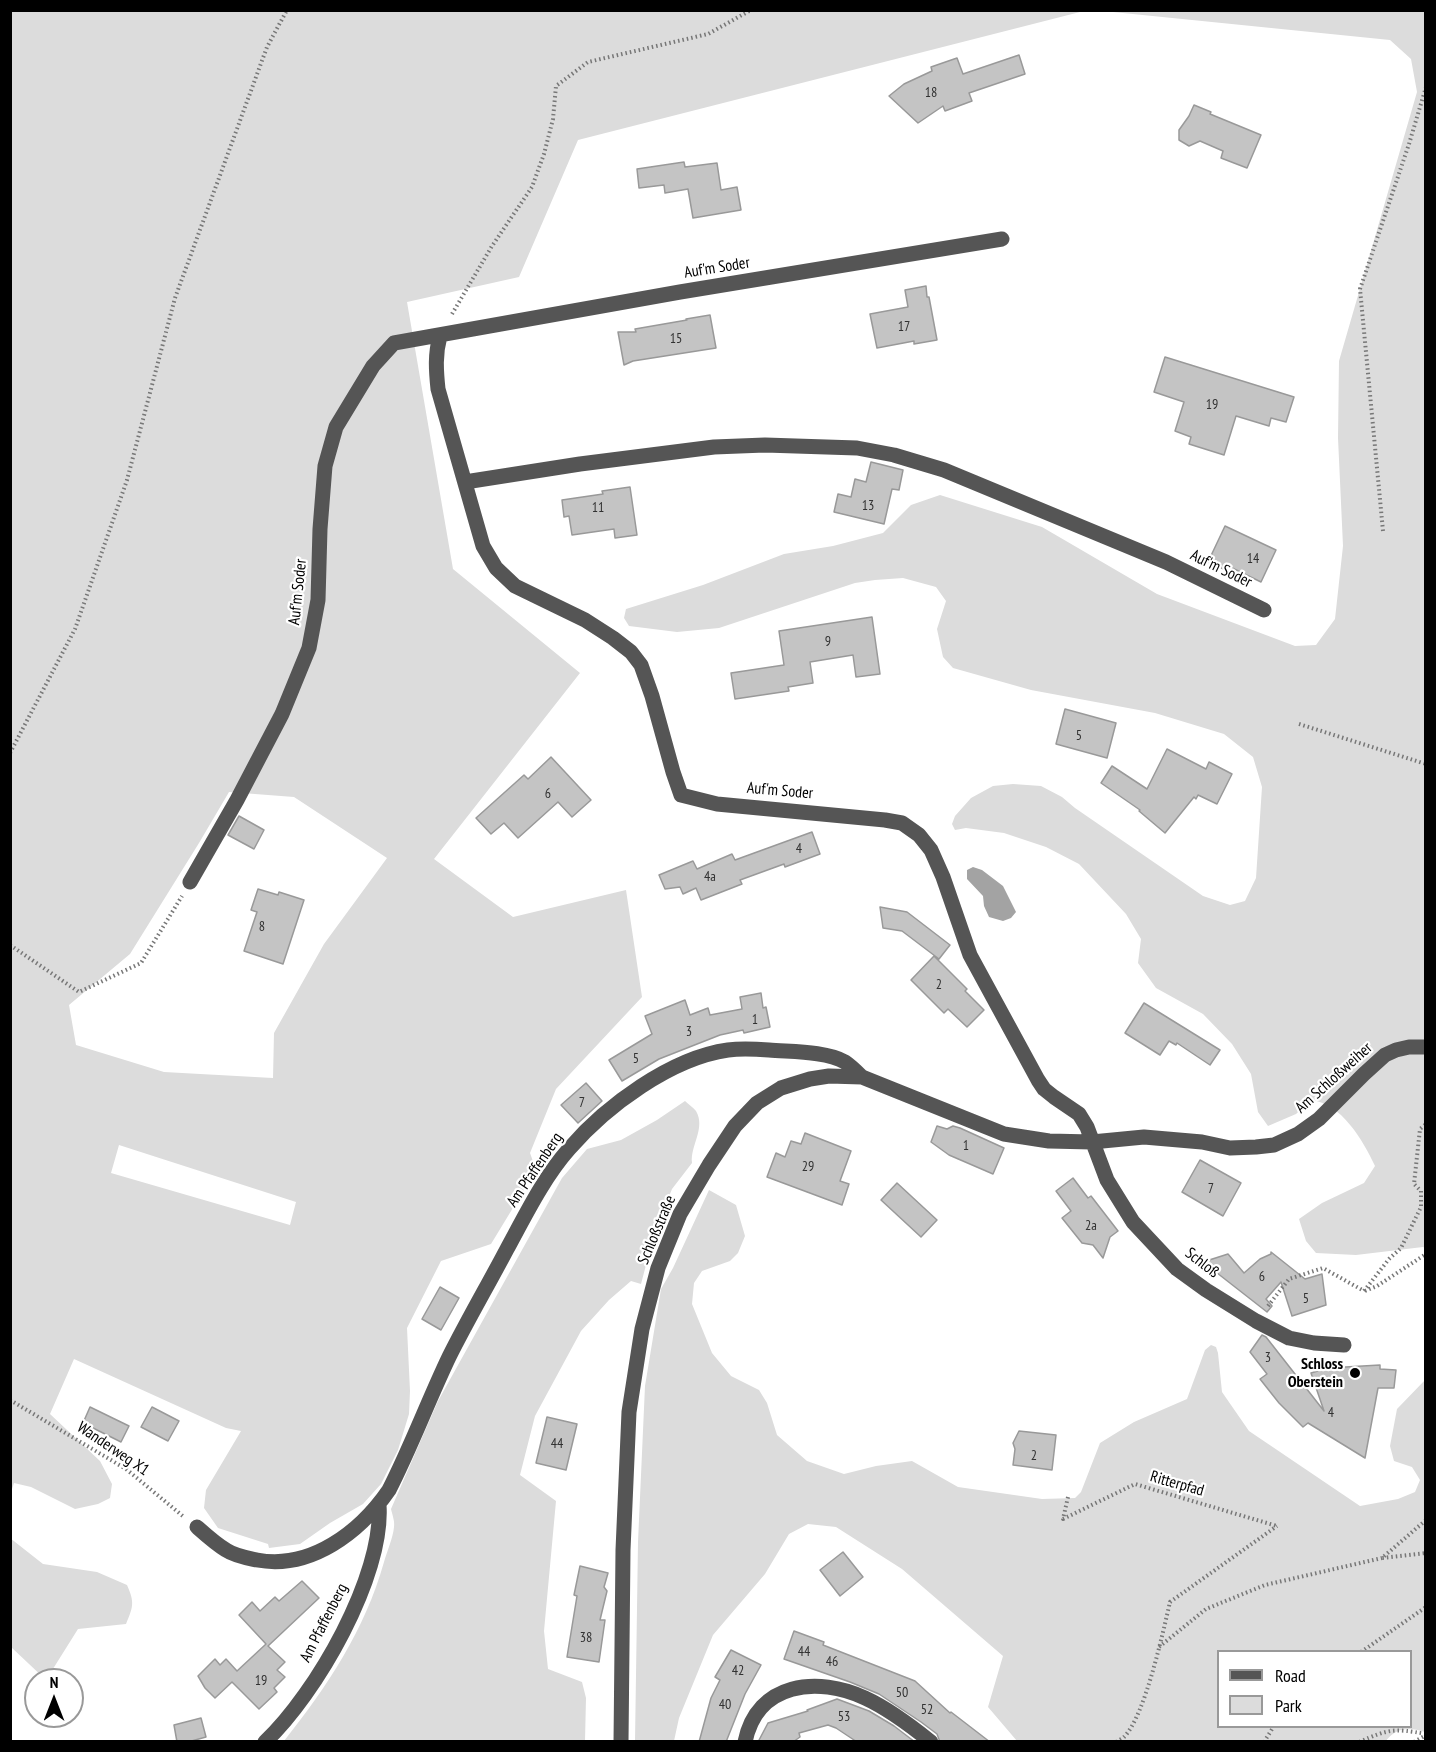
<!DOCTYPE html>
<html>
<head>
<meta charset="utf-8">
<style>
  body { margin:0 }
  #map { position:relative; width:1436px; height:1752px; overflow:hidden; background:#fff; font-family:"PT Sans Narrow",sans-serif }
  canvas { display:block }
  .frame { position:absolute; inset:0; border:12px solid #000; pointer-events:none }
  .legend { position:absolute; left:1217px; top:1650px; width:195px; height:78px; box-sizing:border-box; background:#fff; border:2px solid #999; margin:0; padding:8px 10px; list-style:none; font-size:18px; color:#000 }
  .legend li { display:flex; align-items:center; gap:12px; height:30px }
  .legend b { width:30px; border:2px solid #999 }
  .north { position:absolute; left:24px; top:1668px; width:60px; height:60px; box-sizing:border-box; background:#fff; border:2px solid #999; border-radius:50%; rotate:0deg; font-size:16px; font-weight:700; line-height:24px; text-align:center; color:#000 }
  .north::after { content:''; display:block; margin:auto; width:21px; height:27px; background:#000; clip-path:polygon(50% 0,100% 100%,50% 72%,0 100%) }
</style>
</head>
<body>
<div id="map">
<canvas width="1436" height="1752"></canvas>
<div class="frame"></div>
<ul class="legend">
<li><b style="height:8px;background:#555"></b>Road</li>
<li><b style="height:16px;background:#dcdcdc"></b>Park</li>
</ul>
<div class="north">N</div>
</div>
<script>
const context = document.querySelector('canvas').getContext('2d');
context.lineJoin = 'round';
function fill(path, color) { context.fillStyle = color; context.fill(path, 'evenodd'); }
function trace(path, color, width, dash) { context.strokeStyle = color; context.lineWidth = width; context.lineCap = dash ? 'butt' : 'round'; context.setLineDash(dash || []); context.stroke(path); }
function drawText(font, color, halo, rows, align = 'center') {
  context.font = font + ' "PT Sans Narrow",sans-serif'; context.lineWidth = 4.5; context.setLineDash([]); context.textBaseline = 'middle'; context.strokeStyle = halo; context.fillStyle = color; for (const [text, x, y, turn = 0] of rows) {
    context.save(); context.translate(x, y); context.rotate((+turn || 0) * Math.PI / 180); context.textAlign = isNaN(turn) ? turn : align; if (halo) context.strokeText(text, 0, 0); context.fillText(text, 0, 0); context.restore();
  }
}
fill(new Path2D(`
  M 11,11 L 1084,11 L 578,140 L 519,277 L 407,302 L 453,569 L 580,673 L 434,859 L 513,917 L 626,890 L 642,997 L 556,1089 L 530,1153 L 536,1170 L 491,1244 L 441,1261 L 407,1328 L 410,1391 L 409,1414 L 398,1450 L 381,1484 L 363,1504 L 330,1523 L 300,1544 L 269,1548 L 268,1544 L 218,1528 L 204,1508 L 206,1490 L 241,1431 L 226,1428 L 74,1359 L 50,1414 L 100,1461 L 112,1484 L 110,1498 L 98,1504 L 75,1509 L 31,1487 L 14,1483 L 11,1492 ZM 229,792 L 294,797 L 387,858 L 324,944 L 274,1033 L 273,1078 L 164,1072 L 76,1045 L 69,1005 L 130,954 L 199,843 ZM 119,1145 L 296,1202 L 290,1225 L 111,1173 Z
  M 1103,11 L 1425,11 L 1425,1248 L 1423,1247 L 1356,1255 L 1316,1253 L 1306,1241 L 1299,1219 L 1322,1203 L 1364,1183 L 1375,1166 C 1363,1140 1341,1103 1311,1100 L 1296,1114 L 1268,1126 L 1258,1112 L 1251,1074 L 1232,1044 L 1203,1014 L 1156,988 L 1138,963 L 1141,939 L 1126,914 L 1079,864 L 1046,847 L 1004,833 L 966,828 L 955,830 L 952,824 L 955,816 L 971,798 L 993,786 L 1013,784 L 1041,786 L 1062,797 L 1075,808 L 1203,896 L 1230,905 L 1245,901 L 1256,878 L 1262,787 L 1253,757 L 1224,734 L 1155,713 L 1031,690 L 953,668 L 943,657 L 937,629 L 946,601 L 936,587 L 903,578 L 875,580 L 855,583 L 719,628 L 677,632 L 629,626 L 624,618 L 626,609 L 703,585 L 784,554 L 833,546 L 883,533 L 911,505 L 940,495 L 1042,527 L 1157,594 L 1295,646 L 1316,645 L 1335,619 L 1343,546 L 1338,438 L 1339,361 L 1417,92 L 1411,59 L 1390,40 Z
  M 685,1101 C 688,1104 693,1107 696,1111 C 706,1128 690,1146 692,1163 L 672,1189 L 655,1231 L 641,1284 L 631,1281 L 609,1300 L 581,1331 L 535,1416 L 520,1475 L 556,1501 L 544,1631 L 548,1669 L 582,1682 L 586,1698 L 585,1741 L 284,1741 C 327,1687 365,1630 384,1562 C 387,1551 393,1538 394,1527 C 395,1521 392,1514 391,1509 L 438,1401 L 562,1178 L 587,1149 L 621,1140 L 657,1120 Z
  M 709,1190 L 736,1205 L 745,1236 L 738,1253 L 730,1261 L 702,1271 L 694,1283 L 692,1304 L 712,1353 L 731,1376 L 759,1390 L 767,1403 L 777,1435 L 807,1461 L 844,1474 L 876,1466 L 912,1461 L 958,1487 L 1042,1499 L 1075,1498 L 1081,1492 L 1100,1443 L 1134,1422 L 1187,1399 L 1205,1350 L 1211,1345 L 1216,1347 L 1218,1353 L 1222,1392 L 1249,1431 L 1360,1506 L 1398,1499 L 1415,1492 L 1420,1480 L 1412,1467 L 1394,1461 L 1390,1446 L 1397,1409 L 1425,1380 L 1425,1732 C 1409,1727 1396,1727 1385,1742 L 1017,1741 L 988,1707 L 1003,1656 L 902,1569 L 836,1527 L 808,1524 L 789,1534 L 765,1574 L 713,1635 L 679,1718 L 674,1741 L 635,1741 L 638,1542 L 645,1386 L 661,1289 L 673,1268 ZM 1218,1652 L 1410,1652 L 1410,1726 L 1218,1726 Z
  M 10,1538 L 43,1564 L 97,1572 L 127,1585 C 135,1603 133,1607 126,1624 L 78,1629 L 46,1680 L 11,1647 Z`), '#dcdcdc');
fill(new Path2D(`
  M 973,867 L 982,870 L 1003,886 L 1016,912 L 1011,918 L 1003,921 L 989,917 L 984,906 L 983,896 L 967,879 L 967,870 Z`), '#a3a3a3');
const building = new Path2D(`
  M 1019,55 L 1025,74 L 969,93 L 972,101 L 945,111 L 943,106 L 918,123 L 889,96 L 904,84 L 932,71 L 931,67 L 957,58 L 963,74 Z
  M 1194,105 L 1211,112 L 1210,114 L 1261,135 L 1247,168 L 1221,158 L 1223,151 L 1200,141 L 1189,146 L 1179,140 L 1179,130 L 1189,116 Z
  M 684,162 L 685,167 L 717,163 L 721,190 L 737,187 L 741,210 L 693,218 L 688,189 L 665,193 L 664,185 L 639,188 L 637,169 Z
  M 926,286 L 927,297 L 929,297 L 937,340 L 914,344 L 914,341 L 877,348 L 870,314 L 908,307 L 905,290 Z
  M 710,315 L 716,348 L 633,361 L 624,365 L 618,332 L 636,332 L 635,329 L 687,320 L 686,319 Z
  M 1165,357 L 1294,397 L 1286,422 L 1271,418 L 1269,426 L 1236,416 L 1224,455 L 1189,444 L 1191,437 L 1175,431 L 1184,402 L 1154,392 Z
  M 871,462 L 903,470 L 899,490 L 892,489 L 884,524 L 834,512 L 838,494 L 851,497 L 855,479 L 866,482 Z
  M 630,487 L 637,535 L 615,538 L 614,529 L 572,535 L 569,516 L 564,517 L 562,500 L 603,494 L 602,491 Z
  M 1225,526 L 1276,550 L 1261,582 L 1230,567 L 1228,571 L 1208,562 Z
  M 872,617 L 880,674 L 856,677 L 853,655 L 810,662 L 813,683 L 788,687 L 789,691 L 735,699 L 731,673 L 784,665 L 779,631 Z
  M 1065,709 L 1116,723 L 1107,758 L 1056,744 Z
  M 1167,749 L 1206,769 L 1209,762 L 1232,774 L 1217,804 L 1198,795 L 1196,799 L 1194,797 L 1165,833 L 1139,811 L 1140,810 L 1101,783 L 1112,766 L 1147,789 Z
  M 551,757 L 591,800 L 572,817 L 558,802 L 518,838 L 504,823 L 491,834 L 476,818 L 524,775 L 528,779 Z
  M 239,816 L 264,830 L 254,849 L 228,835 Z
  M 812,832 L 820,854 L 785,867 L 784,864 L 740,880 L 742,884 L 701,900 L 696,888 L 683,894 L 680,887 L 665,889 L 659,875 L 693,861 L 697,869 L 732,854 L 735,860 Z
  M 258,889 L 278,895 L 279,892 L 304,900 L 283,964 L 244,951 L 257,912 L 251,910 Z
  M 880,907 L 907,912 L 950,945 L 939,959 L 902,931 L 883,928 Z
  M 934,956 L 967,989 L 965,991 L 984,1010 L 967,1027 L 948,1009 L 944,1013 L 911,980 Z
  M 761,993 L 763,1008 L 766,1007 L 770,1027 L 744,1033 L 743,1030 L 720,1035 L 659,1059 L 622,1081 L 609,1060 L 652,1034 L 645,1016 L 685,1000 L 690,1015 L 708,1008 L 710,1015 L 742,1009 L 740,997 Z
  M 1144,1003 L 1220,1050 L 1210,1065 L 1177,1043 L 1176,1045 L 1169,1041 L 1160,1055 L 1125,1033 Z
  M 586,1083 L 602,1101 L 578,1123 L 561,1105 Z
  M 937,1126 L 947,1129 L 953,1126 L 960,1128 L 1004,1148 L 993,1174 L 949,1155 L 931,1142 Z
  M 805,1133 L 851,1151 L 840,1181 L 849,1184 L 842,1205 L 767,1177 L 776,1153 L 785,1157 L 791,1141 L 801,1144 Z
  M 1200,1160 L 1241,1183 L 1223,1216 L 1182,1192 Z
  M 1073,1178 L 1088,1198 L 1091,1196 L 1118,1231 L 1110,1237 L 1103,1258 L 1093,1245 L 1082,1243 L 1062,1218 L 1071,1211 L 1056,1191 Z
  M 897,1183 L 937,1220 L 921,1237 L 881,1200 Z
  M 1271,1252 L 1305,1279 L 1322,1274 L 1326,1305 L 1292,1316 L 1281,1282 L 1266,1299 L 1272,1306 L 1267,1312 L 1203,1262 L 1228,1254 L 1244,1273 L 1260,1259 L 1271,1254 Z
  M 440,1287 L 459,1298 L 441,1330 L 422,1319 Z
  M 1262,1335 L 1266,1337 L 1324,1411 L 1311,1373 L 1328,1368 L 1380,1365 L 1380,1369 L 1396,1370 L 1394,1388 L 1378,1388 L 1365,1458 L 1308,1423 L 1303,1427 L 1279,1403 L 1260,1379 L 1267,1374 L 1250,1352 Z
  M 90,1407 L 129,1426 L 121,1442 L 83,1423 Z
  M 152,1407 L 179,1421 L 168,1441 L 141,1427 Z
  M 547,1417 L 577,1424 L 566,1470 L 536,1463 Z
  M 1019,1431 L 1056,1435 L 1052,1470 L 1013,1465 L 1015,1449 L 1013,1443 Z
  M 843,1552 L 863,1577 L 840,1596 L 820,1570 Z
  M 580,1566 L 608,1573 L 604,1587 L 607,1591 L 600,1620 L 605,1620 L 599,1662 L 567,1657 L 577,1596 L 574,1595 Z
  M 302,1581 L 319,1598 L 268,1646 L 285,1662 L 277,1670 L 285,1677 L 274,1688 L 277,1692 L 259,1709 L 232,1682 L 215,1698 L 205,1688 L 198,1676 L 215,1659 L 220,1665 L 226,1659 L 237,1671 L 266,1644 L 239,1615 L 252,1602 L 260,1611 L 275,1597 L 279,1601 Z
  M 794,1631 L 824,1642 L 823,1645 L 915,1681 L 950,1713 L 951,1712 L 990,1742 L 940,1742 L 937,1734 L 921,1722 L 879,1694 L 850,1682 L 784,1659 Z
  M 731,1650 L 761,1665 L 745,1694 L 726,1742 L 699,1742 L 711,1698 L 720,1680 L 715,1677 Z
  M 837,1699 L 869,1711 L 894,1726 L 915,1742 L 857,1742 L 836,1728 L 828,1725 L 799,1733 L 800,1737 L 793,1742 L 758,1742 L 768,1723 L 808,1711 L 807,1710 Z
  M 201,1718 L 206,1737 L 188,1742 L 177,1742 L 174,1725 Z`);
fill(building, '#c4c4c4');
trace(building, '#999', 1.5);
trace(new Path2D(`
  M 452,314 L 492,246 L 532,187 L 544,154 L 553,119 L 556,86 L 588,62 L 708,34 L 751,10
  M 1383,531 L 1360,289 L 1409,144 L 1426,87
  M 1299,724 L 1426,764
  M 10,753 L 75,629 L 127,480 L 175,298 L 267,47 L 287,10
  M 10,945 L 79,992 L 141,963 L 182,896
  M 1364,1291 L 1389,1259 L 1401,1248 L 1421,1207 L 1421,1191 L 1414,1184 L 1420,1129 L 1426,1124
  M 1365,1291 L 1377,1286 L 1426,1254
  M 1268,1306 L 1289,1279 L 1323,1268 L 1364,1291
  M 10,1400 L 126,1469 L 184,1517
  M 1068,1497 L 1063,1519 L 1135,1484 L 1277,1526
  M 1426,1520 L 1382,1558 L 1426,1553
  M 1159,1647 L 1206,1609 L 1265,1585 L 1382,1558
  M 1361,1652 L 1426,1607
  M 1116,1742 C 1119,1740 1122,1739 1124,1737 C 1145,1716 1163,1632 1170,1602 L 1277,1526
  M 1264,1742 L 1274,1726
  M 1359,1742 C 1389,1729 1394,1728 1426,1734
  M 1414,1742 L 1426,1735`), '#777', 4, [1.5, 3]);
trace(new Path2D(`
  M 440,336 C 435,354 436,370 438,389 L 483,546 L 496,568 L 515,586 L 585,620 L 613,638 L 631,652 L 641,665 L 652,696 L 673,772 L 681,795 L 717,804 L 885,820 L 902,823 L 919,835 L 931,850 L 943,877 L 970,955 L 1038,1080 L 1044,1089 L 1054,1097 L 1079,1114 L 1087,1127 L 1107,1180 L 1133,1222 L 1177,1269 L 1206,1290 L 1256,1321 L 1289,1338 L 1314,1343 L 1344,1345
  M 465,482 L 580,464 L 714,447 L 765,445 L 857,448 L 894,455 L 944,470 L 1166,562 L 1264,610
  M 190,882 L 237,800 L 282,714 L 309,648 L 318,600 L 320,529 L 325,466 L 336,427 L 373,366 L 394,343 L 680,292 L 1002,239
  M 197,1527 C 206,1535 216,1544 226,1550 C 235,1556 247,1558 257,1560 C 311,1570 360,1532 389,1490 C 411,1447 428,1401 449,1357 C 467,1321 488,1285 507,1249 C 525,1216 544,1177 569,1149 C 606,1106 671,1058 728,1050 C 742,1048 756,1049 769,1050 C 791,1052 826,1051 845,1062 C 851,1066 857,1072 862,1077
  M 265,1742 C 316,1694 384,1576 379,1505
  M 621,1742 L 623,1550 L 629,1412 L 642,1329 L 658,1268 L 680,1214 L 709,1165 L 735,1126 L 757,1103 L 781,1088 L 810,1079 L 829,1076 L 862,1077 L 1004,1134 L 1049,1141 L 1092,1142 L 1144,1137 L 1202,1142 L 1230,1148 L 1256,1147 L 1274,1145 L 1298,1134 L 1319,1119 L 1364,1074 L 1385,1055 L 1396,1050 L 1409,1047 L 1426,1047
  M 745,1742 C 757,1682 818,1676 865,1698 C 889,1709 910,1725 931,1742`), '#555', 15);
for (const [x, y, r, color] of [
  [1355,1373,6,"#000"]
]) { const dot = new Path2D(); dot.arc(x, y, r, 0, 2 * Math.PI); context.fillStyle = color; context.fill(dot); trace(dot, '#fff', 2); }
drawText('14px', '#313131', null, [
  ["18",931,93],
  ["17",904,327],
  ["15",676,339],
  ["19",1212,405],
  ["13",868,506],
  ["11",598,508],
  ["14",1253,559],
  ["9",828,642],
  ["5",1079,736],
  ["6",548,794],
  ["4",799,849],
  ["4a",710,877],
  ["8",262,927],
  ["2",939,985],
  ["1",755,1020],
  ["3",689,1032],
  ["5",636,1059],
  ["7",582,1103],
  ["1",966,1146],
  ["29",808,1167],
  ["7",1211,1189],
  ["2a",1091,1226],
  ["6",1262,1277],
  ["5",1306,1299],
  ["3",1268,1358],
  ["4",1331,1413],
  ["44",557,1444],
  ["2",1034,1456],
  ["38",586,1638],
  ["44",804,1652],
  ["46",832,1662],
  ["42",738,1671],
  ["19",261,1681],
  ["50",902,1693],
  ["40",725,1705],
  ["52",927,1710],
  ["53",844,1717]
]);
drawText('16px', '#000', '#fff', [
  ["Auf'm Soder",717,268,-9],
  ["Auf'm Soder",1221,569,26],
  ["Auf'm Soder",298,592,-84],
  ["Auf'm Soder",780,791,5],
  ["Am Schloßweiher",1334,1078,-42],
  ["Am Pfaffenberg",535,1170,-56],
  ["Schloßstraße",657,1230,-67],
  ["Schloß",1202,1263,38],
  ["Wanderweg X1",113,1449,34],
  ["Ritterpfad",1177,1484,16],
  ["Am Pfaffenberg",324,1623,-63]
]);
drawText('bold 16px', '#000', '#fff', [
  ["Schloss",1343,1364],
  ["Oberstein",1343,1382]
], 'right');
</script>
</body>
</html>
